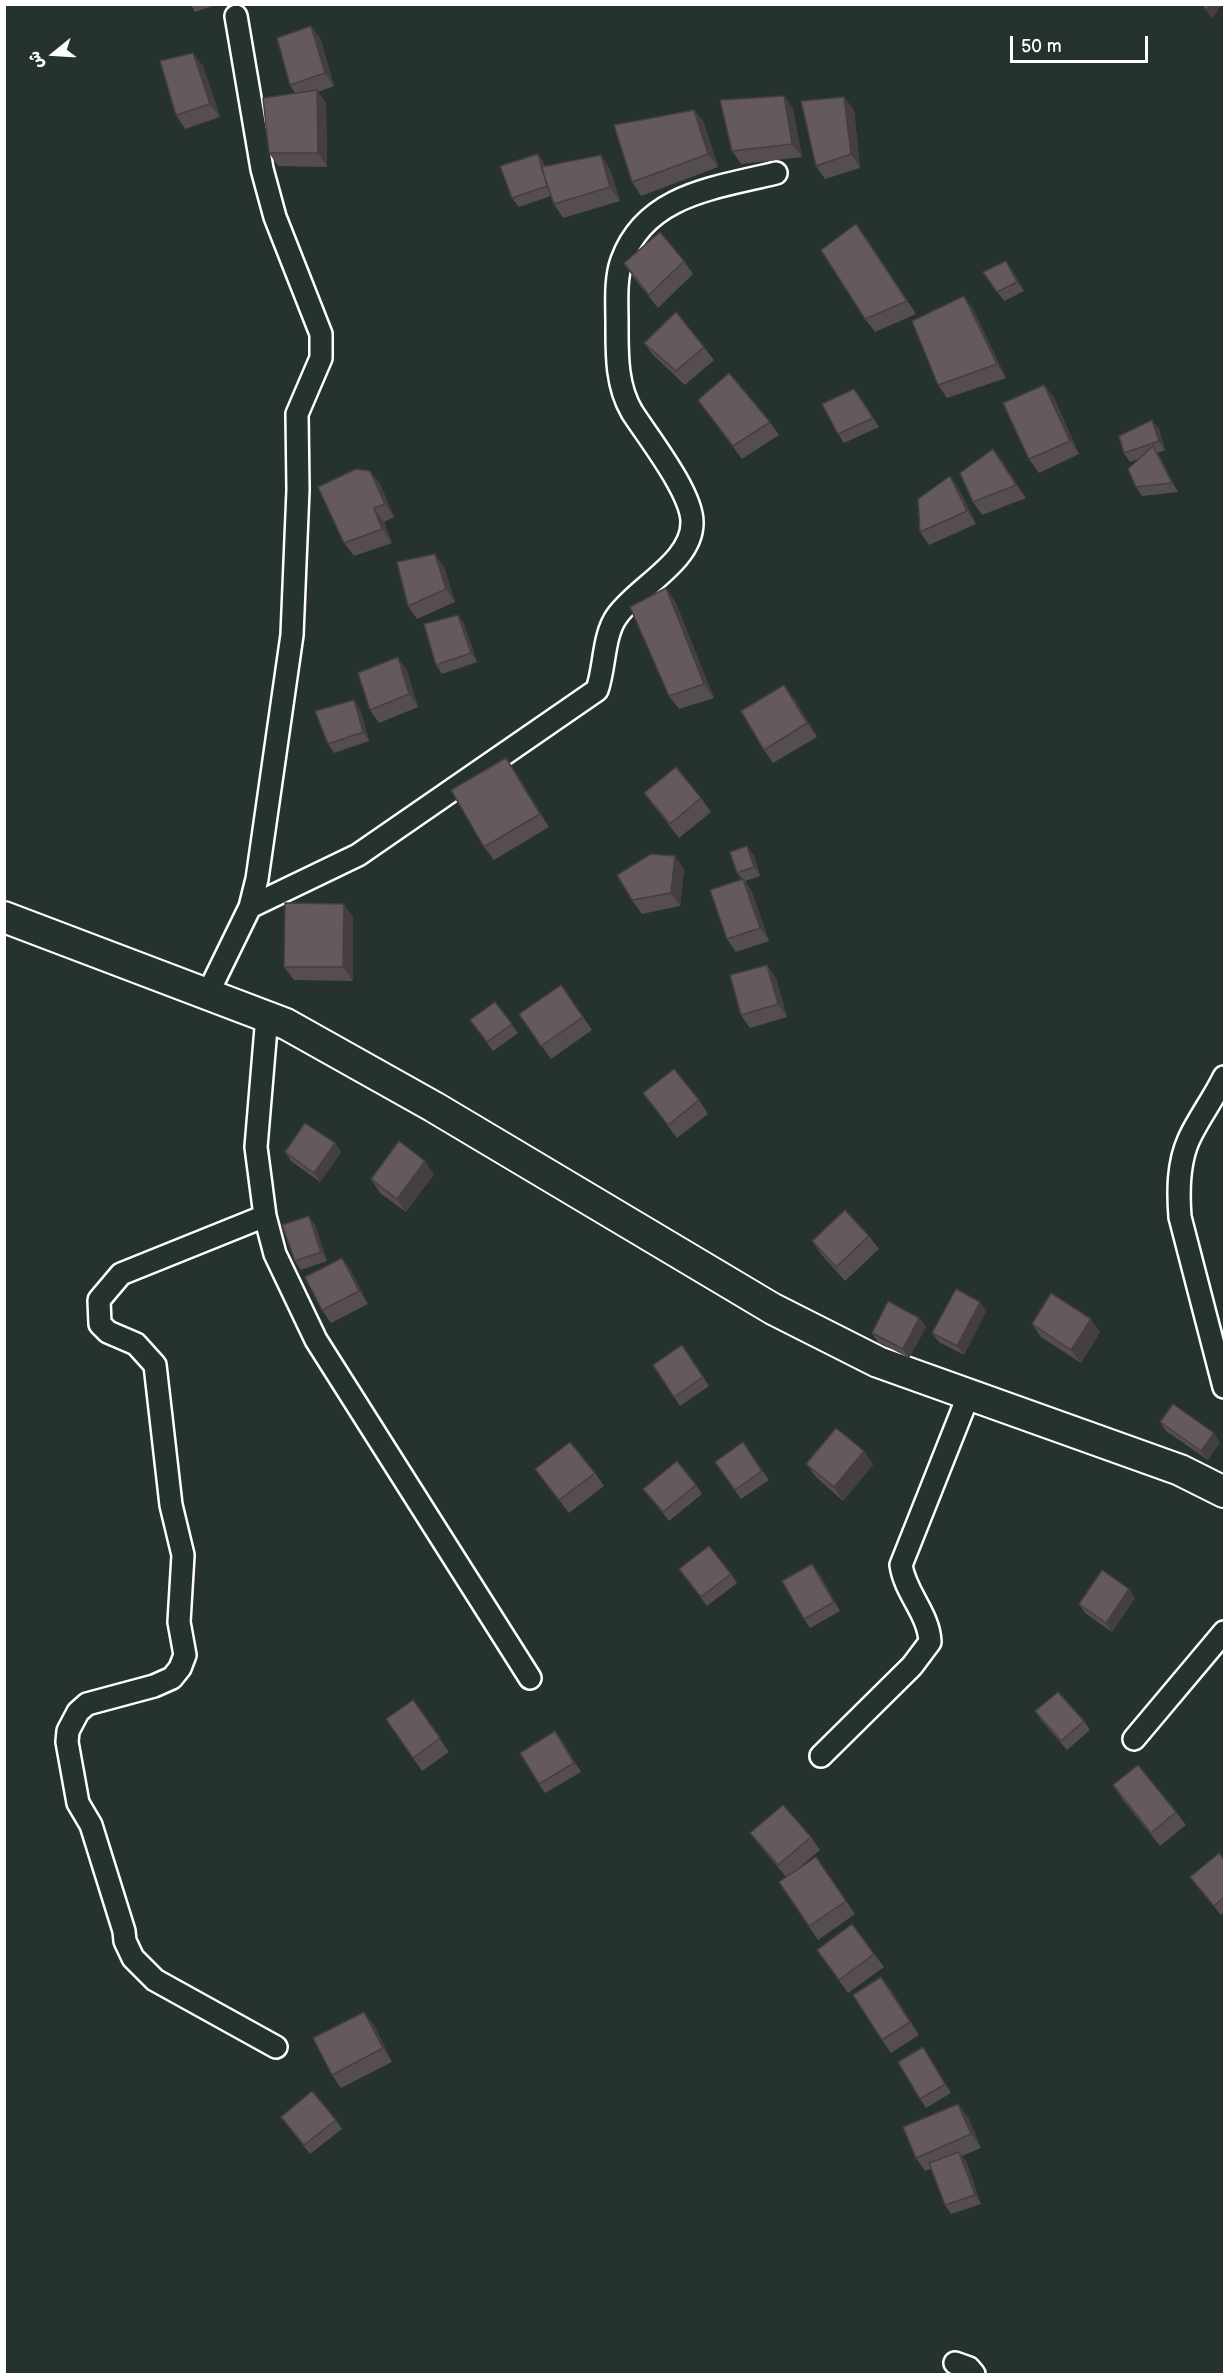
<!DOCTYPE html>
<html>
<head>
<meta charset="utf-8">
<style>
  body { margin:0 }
  #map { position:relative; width:1229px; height:2379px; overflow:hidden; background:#26332d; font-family:"Balsamiq Sans","Playpen Sans Arabic",sans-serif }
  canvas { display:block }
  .frame { position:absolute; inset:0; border:6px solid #fff; pointer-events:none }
  .north { position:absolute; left:24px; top:24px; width:60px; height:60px; -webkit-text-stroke:4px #26332d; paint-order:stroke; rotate:252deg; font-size:16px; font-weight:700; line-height:24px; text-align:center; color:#fff }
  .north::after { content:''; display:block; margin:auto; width:21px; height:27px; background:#fff; clip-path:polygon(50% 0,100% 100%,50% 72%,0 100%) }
  .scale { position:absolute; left:1010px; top:36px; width:138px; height:27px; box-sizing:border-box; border:3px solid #fff; border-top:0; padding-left:8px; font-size:18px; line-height:21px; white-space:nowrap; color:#fff; -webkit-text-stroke:4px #26332d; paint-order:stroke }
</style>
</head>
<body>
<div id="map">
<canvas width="1229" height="2379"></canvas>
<div class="frame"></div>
<div class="north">ش</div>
<div class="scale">50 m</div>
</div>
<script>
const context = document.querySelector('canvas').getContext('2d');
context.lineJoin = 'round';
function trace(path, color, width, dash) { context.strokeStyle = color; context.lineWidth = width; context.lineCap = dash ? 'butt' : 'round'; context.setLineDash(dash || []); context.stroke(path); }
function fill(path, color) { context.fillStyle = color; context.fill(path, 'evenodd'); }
const street = new Path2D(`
  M 250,907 L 358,855 L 597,690 C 605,668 603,635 617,616 C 637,587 692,562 692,523 C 693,494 648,437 632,412 C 616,385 617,353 617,323 C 617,304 615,278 622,260 C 646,194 716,188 776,173
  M 208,993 L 250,907 L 257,879 L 292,635 L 298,490 L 297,414 L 321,358 L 321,334 L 275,217 L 262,169 L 236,16
  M 267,1016 L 256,1147 L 265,1216 L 275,1254 L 316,1340 L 530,1678
  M 1224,1077 C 1214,1098 1198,1119 1189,1139 C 1178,1163 1178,1191 1180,1217 L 1224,1387
  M 265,1216 L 121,1274 L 99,1300 L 100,1324 L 108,1332 L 136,1344 L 155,1365 L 171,1505 L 183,1555 L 179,1622 L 185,1655 L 180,1668 L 172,1678 L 154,1686 L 87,1704 L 78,1712 L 68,1731 L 67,1742 L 78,1803 L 91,1825 L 124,1931 L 125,1941 L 133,1958 L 155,1980 L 276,2047
  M 1134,1739 L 1224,1632
  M 821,1756 L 912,1666 L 930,1642 C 929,1614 905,1593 901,1565 L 969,1394
  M 955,2363 L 969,2368 L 974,2374`);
const secondary = new Path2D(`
  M 4,917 L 286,1024 L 434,1107 L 773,1309 L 878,1362 L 1180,1470 L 1224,1492`);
trace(street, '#fff', 26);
trace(secondary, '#fff', 34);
trace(street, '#26332d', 21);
trace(secondary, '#26332d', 30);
fill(new Path2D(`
  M 190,4 L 219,4 L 195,12 Z
  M 311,26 L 321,40 L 334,86 L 318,92 L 326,103 L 327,167 L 278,166 L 269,153 L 295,93 L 290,85 Z
  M 203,66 L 220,117 L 185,129 L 176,115 Z
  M 784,96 L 793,109 L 802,157 L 741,164 L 732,151 Z
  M 844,97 L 854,110 L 860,168 L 825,179 L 816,166 Z
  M 694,110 L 704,123 L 718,167 L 641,196 L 632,182 Z
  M 538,154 L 544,163 L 545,166 L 610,169 L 620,201 L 563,218 L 554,204 L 551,196 L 519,207 L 512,198 Z
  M 866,237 L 916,314 L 875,332 L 865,319 Z
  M 684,261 L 693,274 L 658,308 L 633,277 L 624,263 Z
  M 1006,261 L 1012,270 L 1024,291 L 1004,301 L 983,272 Z
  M 973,309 L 1006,378 L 947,398 L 938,385 Z
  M 644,343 L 704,347 L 714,360 L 685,385 L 654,356 Z
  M 1044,385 L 1054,398 L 1079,454 L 1039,473 L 1029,459 Z
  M 861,398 L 879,427 L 844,443 L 838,434 Z
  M 698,400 L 770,422 L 779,435 L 742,459 Z
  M 1159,429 L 1165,450 L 1157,453 L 1178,492 L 1142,496 L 1136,487 L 1138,459 L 1130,462 L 1124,453 Z
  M 993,449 L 1026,498 L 982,515 L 973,502 Z
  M 950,476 L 959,489 L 976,524 L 929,545 L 920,532 Z
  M 380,484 L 394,517 L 384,522 L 392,543 L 354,556 L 344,543 Z
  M 444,567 L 455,602 L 417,619 L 408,606 Z
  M 675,601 L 714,698 L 679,709 L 669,696 Z
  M 458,615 L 464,624 L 477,662 L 442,674 L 436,665 Z
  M 407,671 L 418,707 L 379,723 L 370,710 Z
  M 794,698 L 817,737 L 773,763 L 764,750 Z
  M 360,709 L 369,741 L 334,753 L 328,744 Z
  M 515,771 L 549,827 L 494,860 L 484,847 Z
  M 644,793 L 701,798 L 711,812 L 679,838 L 654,806 Z
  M 754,855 L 760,876 L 745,881 L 752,892 L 769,941 L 736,952 L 727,939 L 742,879 L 737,873 Z
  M 675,856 L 684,870 L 680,906 L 642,914 L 632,900 Z
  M 344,904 L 353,918 L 353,981 L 294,980 L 284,967 Z
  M 776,978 L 787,1017 L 750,1028 L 741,1015 Z
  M 561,985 L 592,1030 L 551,1059 L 519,1014 Z
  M 495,1002 L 518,1033 L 493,1051 L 470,1020 Z
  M 643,1093 L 699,1100 L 708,1114 L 677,1138 Z
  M 335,1143 L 341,1152 L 320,1182 L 291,1161 L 285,1152 Z
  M 434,1174 L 406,1212 L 380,1193 L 371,1179 Z
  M 315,1225 L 327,1261 L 301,1270 L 295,1261 Z
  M 869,1236 L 879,1249 L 845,1281 L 821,1254 L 812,1241 Z
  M 342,1258 L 351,1271 L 368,1304 L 331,1323 L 322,1310 Z
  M 980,1302 L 986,1311 L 964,1355 L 939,1342 L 932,1333 Z
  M 919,1318 L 926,1327 L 909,1358 L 878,1342 L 872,1333 Z
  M 1032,1324 L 1100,1332 L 1081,1363 L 1041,1337 Z
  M 682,1345 L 709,1386 L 680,1406 L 653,1365 Z
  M 1160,1422 L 1220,1442 L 1208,1460 L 1166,1431 Z
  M 743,1442 L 769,1480 L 741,1499 L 715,1462 Z
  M 864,1451 L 873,1465 L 843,1501 L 816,1477 L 806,1464 Z
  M 535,1469 L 595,1473 L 604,1486 L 569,1513 Z
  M 696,1485 L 702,1494 L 669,1521 L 643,1489 Z
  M 679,1569 L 731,1574 L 737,1583 L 707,1606 Z
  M 819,1573 L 840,1611 L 810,1628 L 804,1619 Z
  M 1129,1589 L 1135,1598 L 1112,1632 L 1085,1613 L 1079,1604 Z
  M 413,1700 L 449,1752 L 422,1771 L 386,1719 Z
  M 1035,1711 L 1084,1721 L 1090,1730 L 1067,1750 L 1041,1720 Z
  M 555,1731 L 581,1772 L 545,1793 L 539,1784 Z
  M 1113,1785 L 1176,1812 L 1186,1825 L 1160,1846 L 1122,1799 Z
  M 750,1833 L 811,1837 L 820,1850 L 799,1868 L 816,1857 L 855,1914 L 818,1940 L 779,1882 L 786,1877 L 760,1846 Z
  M 1224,1860 L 1224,1912 L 1221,1915 L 1190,1877 Z
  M 852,1924 L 884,1967 L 848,1993 L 817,1950 Z
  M 891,1990 L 919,2035 L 891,2053 L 882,2040 Z
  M 374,2025 L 392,2062 L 341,2088 L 332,2075 Z
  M 923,2047 L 951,2093 L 926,2108 L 920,2099 Z
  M 281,2117 L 336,2120 L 342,2129 L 310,2154 Z
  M 968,2117 L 981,2148 L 962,2156 L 966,2161 L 981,2204 L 951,2214 L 945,2205 L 931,2169 L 925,2171 L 916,2158 Z`), '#554d51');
fill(new Path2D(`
  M 1210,4 L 1222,4 L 1212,19 L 1206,10 Z
  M 311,26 L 321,40 L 334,86 L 325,73 Z
  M 193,53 L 203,66 L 220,117 L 210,104 Z
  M 317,90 L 326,103 L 327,167 L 318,153 Z
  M 784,96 L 793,109 L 802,157 L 792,144 Z
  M 844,97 L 854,110 L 860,168 L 851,154 Z
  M 694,110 L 704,123 L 718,167 L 708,154 Z
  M 538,154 L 544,163 L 554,195 L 547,186 Z
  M 601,155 L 610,169 L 620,201 L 610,187 Z
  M 1006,261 L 1012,270 L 1024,291 L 1017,282 Z
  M 964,296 L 973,309 L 1006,378 L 997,364 Z
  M 1044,385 L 1054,398 L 1079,454 L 1070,441 Z
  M 1152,420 L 1159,429 L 1165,450 L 1159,441 Z
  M 1153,446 L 1159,455 L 1178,492 L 1172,483 Z
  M 993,449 L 1003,462 L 1026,498 L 1016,485 Z
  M 370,471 L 380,484 L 394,517 L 385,504 Z
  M 950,476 L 959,489 L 976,524 L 967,511 Z
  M 374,508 L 384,522 L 392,543 L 382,529 Z
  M 435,554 L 444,567 L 455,602 L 446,589 Z
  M 666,588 L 675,601 L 714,698 L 704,684 Z
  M 458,615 L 464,624 L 477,662 L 471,653 Z
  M 398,657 L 407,671 L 418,707 L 409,694 Z
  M 784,685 L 794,698 L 817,737 L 807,723 Z
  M 354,700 L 360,709 L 369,741 L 363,732 Z
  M 506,758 L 515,771 L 549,827 L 540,814 Z
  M 747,846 L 754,855 L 760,876 L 754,867 Z
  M 675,856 L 684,870 L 680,906 L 671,893 Z
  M 743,879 L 752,892 L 769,941 L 760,928 Z
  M 344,904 L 353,918 L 353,981 L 343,967 Z
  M 767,965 L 776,978 L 787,1017 L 778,1004 Z
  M 335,1143 L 341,1152 L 320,1182 L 314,1173 Z
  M 425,1161 L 434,1174 L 406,1212 L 397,1199 Z
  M 309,1216 L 315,1225 L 327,1261 L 321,1252 Z
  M 342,1258 L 351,1271 L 368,1304 L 359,1291 Z
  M 980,1302 L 986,1311 L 964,1355 L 957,1346 Z
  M 919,1318 L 926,1327 L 909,1358 L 903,1349 Z
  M 1091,1319 L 1100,1332 L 1081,1363 L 1071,1350 Z
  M 1214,1433 L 1220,1442 L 1208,1460 L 1201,1451 Z
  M 864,1451 L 873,1465 L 843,1501 L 834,1487 Z
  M 812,1564 L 819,1573 L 840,1611 L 834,1602 Z
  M 1129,1589 L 1135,1598 L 1112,1632 L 1106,1623 Z
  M 555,1731 L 562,1740 L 581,1772 L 574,1763 Z
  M 881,1977 L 891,1990 L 919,2035 L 910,2022 Z
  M 364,2012 L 374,2025 L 392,2062 L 383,2048 Z
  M 923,2047 L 929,2056 L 951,2093 L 945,2084 Z
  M 958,2104 L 968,2117 L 981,2148 L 971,2134 Z
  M 959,2152 L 966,2161 L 981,2204 L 975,2195 Z`), '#453e42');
const building = new Path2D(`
  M 1202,4 L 1210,4 L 1206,10 Z
  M 311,26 L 325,73 L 290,85 L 277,38 Z
  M 193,53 L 210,104 L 176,115 L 160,61 Z
  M 317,90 L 318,153 L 269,153 L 263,98 Z
  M 784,96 L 792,144 L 732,151 L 720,100 Z
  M 844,97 L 851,154 L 816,166 L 801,101 Z
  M 694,110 L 708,154 L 632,182 L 614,125 Z
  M 538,154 L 547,186 L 512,198 L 500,166 Z
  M 601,155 L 610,187 L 554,204 L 541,167 Z
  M 856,224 L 907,301 L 865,319 L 821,250 Z
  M 660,232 L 684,261 L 649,295 L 624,263 Z
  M 1006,261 L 1017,282 L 997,292 L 983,272 Z
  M 964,296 L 997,364 L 938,385 L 912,321 Z
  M 676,312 L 704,347 L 676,371 L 644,343 Z
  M 729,373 L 770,422 L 733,446 L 698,400 Z
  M 1044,385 L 1070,441 L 1029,459 L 1003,403 Z
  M 854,389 L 873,418 L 838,434 L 822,404 Z
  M 1152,420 L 1159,441 L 1124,453 L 1119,436 Z
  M 1153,446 L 1172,483 L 1136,487 L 1128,469 Z
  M 993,449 L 1016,485 L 973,502 L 960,473 Z
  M 356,469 L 370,471 L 385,504 L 374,508 L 382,529 L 344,543 L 318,487 Z
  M 950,476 L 967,511 L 920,532 L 918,499 Z
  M 435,554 L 446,589 L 408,606 L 397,562 Z
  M 666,588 L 704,684 L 669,696 L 630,607 Z
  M 458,615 L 471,653 L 436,665 L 424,624 Z
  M 398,657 L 409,694 L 370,710 L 358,673 Z
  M 784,685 L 807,723 L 764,750 L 741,711 Z
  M 354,700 L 363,732 L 328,744 L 315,711 Z
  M 506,758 L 540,814 L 484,847 L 451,790 Z
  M 676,767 L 701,798 L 670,824 L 644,793 Z
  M 747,846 L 754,867 L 737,873 L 730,852 Z
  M 651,854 L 675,856 L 671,893 L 632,900 L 617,875 Z
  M 743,879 L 760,928 L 727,939 L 710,890 Z
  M 285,903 L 344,904 L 343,967 L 284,967 Z
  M 767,965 L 778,1004 L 741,1015 L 730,975 Z
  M 561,985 L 583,1017 L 541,1046 L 519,1014 Z
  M 495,1002 L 512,1024 L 487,1042 L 470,1020 Z
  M 674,1069 L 699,1100 L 668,1125 L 643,1093 Z
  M 305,1123 L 335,1143 L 314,1173 L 285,1152 Z
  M 399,1141 L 425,1161 L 397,1199 L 371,1179 Z
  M 845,1210 L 869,1236 L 836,1267 L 812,1241 Z
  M 309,1216 L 321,1252 L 295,1261 L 282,1225 Z
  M 342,1258 L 359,1291 L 322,1310 L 305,1277 Z
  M 956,1289 L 980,1302 L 957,1346 L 932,1333 Z
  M 1051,1293 L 1091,1319 L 1071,1350 L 1032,1324 Z
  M 888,1301 L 919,1318 L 903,1349 L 872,1333 Z
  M 682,1345 L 703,1377 L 674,1397 L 653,1365 Z
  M 1173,1404 L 1214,1433 L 1201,1451 L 1160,1422 Z
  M 836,1428 L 864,1451 L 834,1487 L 806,1464 Z
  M 570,1442 L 595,1473 L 559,1500 L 535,1469 Z
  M 743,1442 L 762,1471 L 735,1490 L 715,1462 Z
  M 677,1461 L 696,1485 L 663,1512 L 643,1489 Z
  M 709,1546 L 731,1574 L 701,1597 L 679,1569 Z
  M 812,1564 L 834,1602 L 804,1619 L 782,1581 Z
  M 1102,1570 L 1129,1589 L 1106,1623 L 1079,1604 Z
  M 1058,1692 L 1084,1721 L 1061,1741 L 1035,1711 Z
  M 413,1700 L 440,1738 L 413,1758 L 386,1719 Z
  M 555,1731 L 574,1763 L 539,1784 L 520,1753 Z
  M 1138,1765 L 1176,1812 L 1151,1833 L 1113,1785 Z
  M 783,1805 L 811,1837 L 778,1865 L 750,1833 Z
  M 1219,1853 L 1224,1860 L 1224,1897 L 1214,1906 L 1190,1877 Z
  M 816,1857 L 846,1901 L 809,1926 L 779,1882 Z
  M 852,1924 L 874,1954 L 839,1980 L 817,1950 Z
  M 881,1977 L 910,2022 L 882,2040 L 853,1995 Z
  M 364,2012 L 383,2048 L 332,2075 L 313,2038 Z
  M 923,2047 L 945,2084 L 920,2099 L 898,2062 Z
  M 312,2091 L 336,2120 L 304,2145 L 281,2117 Z
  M 958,2104 L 971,2134 L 916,2158 L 903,2127 Z
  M 959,2152 L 975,2195 L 945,2205 L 929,2163 Z`);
fill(building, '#63595e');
trace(building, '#453e42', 1.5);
</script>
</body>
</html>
